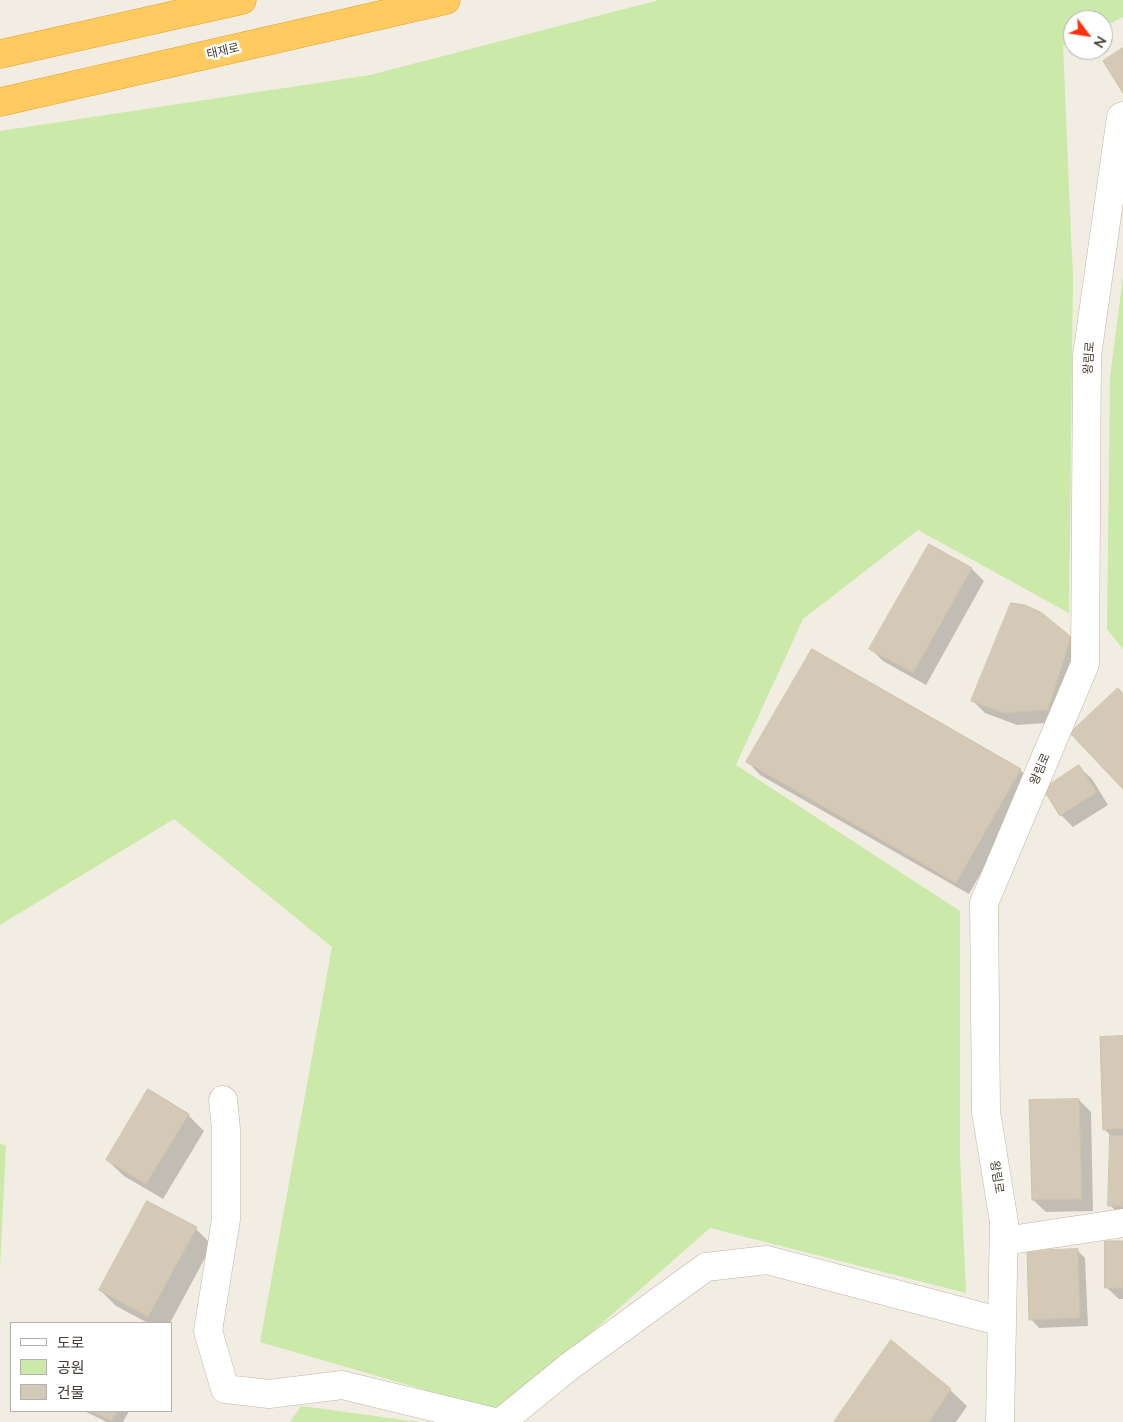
<!DOCTYPE html>
<html>
<head>
<meta charset="utf-8">
<style>
  body { margin:0 }
  #map { position:relative; width:1123px; height:1422px; overflow:hidden; background:#f2ede2; font-family:Lato,"Noto Sans KR",sans-serif }
  canvas { display:block }
  .legend { position:absolute; left:10px; top:1322px; width:162px; height:90px; box-sizing:border-box; background:#fff; border:1px solid #b4b1ad; margin:0; padding:6px 9px; list-style:none; font-size:15px; color:#443d33 }
  .legend li { display:flex; align-items:center; gap:10px; height:25px }
  .legend b { width:25px; border:1px solid #b4b1ad }
  .north { position:absolute; left:1063px; top:10px; width:50px; height:50px; box-sizing:border-box; background:#fff; border:1px solid #b4b1ad; border-radius:50%; rotate:121deg; font-size:14px; font-weight:700; line-height:20px; text-align:center; color:#443d33 }
  .north::after { content:''; display:block; margin:auto; width:18px; height:22px; background:#ff320c; clip-path:polygon(50% 0,100% 100%,50% 72%,0 100%) }
</style>
</head>
<body>
<div id="map">
<canvas width="1123" height="1422"></canvas>
<ul class="legend">
<li><b style="height:6px;background:#fff"></b>도로</li>
<li><b style="height:14px;background:#cbe9a9"></b>공원</li>
<li><b style="height:14px;background:#d4c9b7"></b>건물</li>
</ul>
<div class="north">N</div>
</div>
<script>
const context = document.querySelector('canvas').getContext('2d');
context.lineJoin = 'round';
function fill(path, color) { context.fillStyle = color; context.fill(path, 'evenodd'); }
function trace(path, color, width, dash) { context.strokeStyle = color; context.lineWidth = width; context.lineCap = dash ? 'butt' : 'round'; context.setLineDash(dash || []); context.stroke(path); }
function drawText(font, color, halo, rows, align = 'center') {
  context.font = font + ' Lato,"Noto Sans KR",sans-serif'; context.lineWidth = 5; context.setLineDash([]); context.textBaseline = 'middle'; context.strokeStyle = halo; context.fillStyle = color; for (const [text, x, y, turn = 0] of rows) {
    context.save(); context.translate(x, y); context.rotate((+turn || 0) * Math.PI / 180); context.textAlign = isNaN(turn) ? turn : align; if (halo) context.strokeText(text, 0, 0); context.fillText(text, 0, 0); context.restore();
  }
}
fill(new Path2D(`
  M 659,0 L 1123,0 L 1123,17 L 1103,27 L 1103,20 L 1073,20 L 1073,41 L 1063,46 L 1073,279 L 1069,613 L 918,530 L 803,619 L 736,765 L 960,911 L 960,1157 L 966,1293 L 710,1228 L 501,1412 L 260,1342 L 332,947 L 174,819 L 0,925 L 0,131 L 370,75 Z
  M 1123,277 L 1123,649 L 1107,629 L 1110,377 Z
  M 0,1143 L 6,1146 L 0,1269 Z
  M 301,1406 L 419,1422 L 290,1422 Z`), '#cbe9a9');
fill(new Path2D(`
  M 929,545 L 972,569 L 984,581 L 926,685 L 883,661 L 871,649 Z
  M 1070,638 L 1083,651 L 1060,722 L 1017,725 L 985,713 L 973,701 Z
  M 748,762 L 1020,770 L 1033,782 L 969,894 L 760,775 Z
  M 1079,767 L 1092,779 L 1108,805 L 1073,827 L 1061,815 Z
  M 1123,1037 L 1123,1218 L 1110,1205 L 1111,1136 L 1104,1129 Z
  M 1079,1100 L 1091,1112 L 1093,1211 L 1046,1212 L 1033,1200 Z
  M 188,1115 L 204,1131 L 163,1199 L 124,1176 L 107,1160 Z
  M 196,1229 L 212,1245 L 170,1323 L 148,1323 L 116,1306 L 100,1290 Z
  M 1123,1242 L 1123,1299 L 1119,1299 L 1106,1287 Z
  M 1077,1250 L 1085,1258 L 1088,1326 L 1039,1328 L 1031,1319 Z
  M 950,1390 L 967,1406 L 956,1422 L 836,1422 Z
  M 84,1411 L 129,1411 L 123,1422 L 107,1422 Z`), '#0003');
const building = new Path2D(`
  M 1123,48 L 1123,93 L 1103,61 Z
  M 929,544 L 972,568 L 913,673 L 869,649 Z
  M 1011,603 L 1025,605 L 1042,613 L 1071,637 L 1048,710 L 1004,713 L 971,701 Z
  M 812,649 L 1021,769 L 956,883 L 746,762 Z
  M 1118,688 L 1123,694 L 1123,789 L 1070,733 Z
  M 1079,765 L 1097,792 L 1060,816 L 1043,789 Z
  M 1123,1036 L 1123,1129 L 1103,1130 L 1100,1037 Z
  M 148,1089 L 189,1114 L 146,1184 L 106,1160 Z
  M 1079,1099 L 1082,1199 L 1032,1200 L 1029,1100 Z
  M 1110,1135 L 1123,1136 L 1123,1206 L 1108,1206 Z
  M 147,1201 L 197,1227 L 148,1317 L 99,1290 Z
  M 1105,1241 L 1123,1241 L 1123,1288 L 1105,1288 Z
  M 1078,1249 L 1080,1318 L 1029,1320 L 1027,1251 Z
  M 891,1340 L 951,1389 L 929,1422 L 834,1422 Z
  M 91,1411 L 117,1411 L 112,1421 Z`);
fill(building, '#d4c9b7');
trace(building, '#cfc1aa', 1);
const minor = new Path2D(`
  M 223,1100 L 226,1129 L 226,1219 L 208,1331 L 225,1389 L 269,1394 L 342,1385 L 495,1422
  M 1004,1241 L 1123,1223
  M 501,1422 L 570,1366 L 706,1267 L 767,1260 L 1002,1322
  M 1000,1422 L 1004,1222 L 986,1112 L 984,903 L 1085,664 L 1087,356 L 1121,117 L 1123,116`);
const highway = new Path2D(`
  M 0,54 L 242,0
  M 0,102 L 446,0`);
trace(minor, '#beb5a5', 29);
trace(highway, '#e3a02b', 29);
trace(minor, '#fff', 28);
trace(highway, '#ffcb60', 28);
drawText('12px', '#443d33', '#fff', [
  ["태재로",223,51,-13],
  ["왕림로",1089,358,-86],
  ["왕림로",1040,769,-67],
  ["왕림로",997,1177,81]
]);
</script>
</body>
</html>
